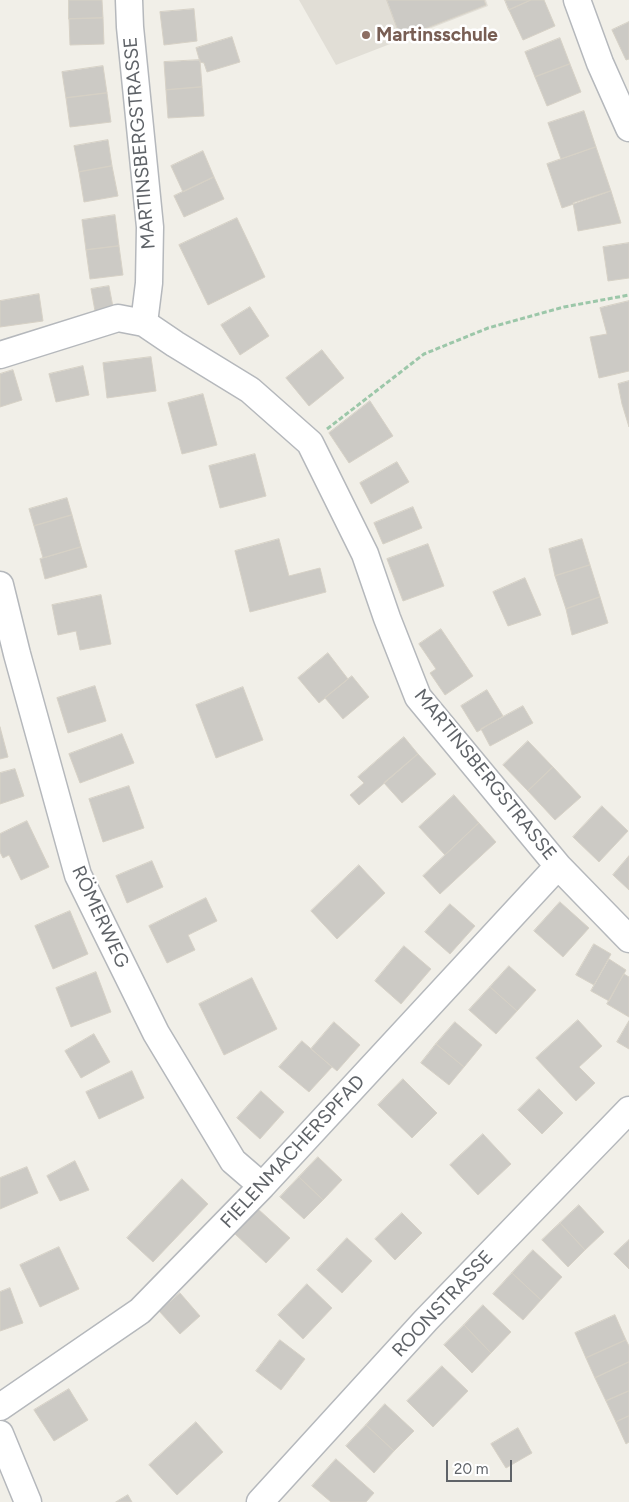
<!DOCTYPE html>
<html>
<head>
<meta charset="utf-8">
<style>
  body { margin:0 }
  #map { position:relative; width:629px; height:1502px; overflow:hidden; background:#f1efe8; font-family:Figtree,sans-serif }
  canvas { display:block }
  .scale { position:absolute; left:446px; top:1460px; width:66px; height:22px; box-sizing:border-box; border:2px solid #5f6368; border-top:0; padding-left:6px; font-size:15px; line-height:18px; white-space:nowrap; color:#5f6368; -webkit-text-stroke:4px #fff; paint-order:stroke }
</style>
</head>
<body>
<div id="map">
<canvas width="629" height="1502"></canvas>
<div class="scale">20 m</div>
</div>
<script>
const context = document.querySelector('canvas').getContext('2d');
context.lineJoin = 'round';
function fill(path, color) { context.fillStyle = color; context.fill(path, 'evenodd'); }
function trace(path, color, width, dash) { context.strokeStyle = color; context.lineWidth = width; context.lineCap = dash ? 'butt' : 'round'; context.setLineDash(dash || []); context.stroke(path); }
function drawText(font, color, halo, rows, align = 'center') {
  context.font = font + ' Figtree,sans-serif'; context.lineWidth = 5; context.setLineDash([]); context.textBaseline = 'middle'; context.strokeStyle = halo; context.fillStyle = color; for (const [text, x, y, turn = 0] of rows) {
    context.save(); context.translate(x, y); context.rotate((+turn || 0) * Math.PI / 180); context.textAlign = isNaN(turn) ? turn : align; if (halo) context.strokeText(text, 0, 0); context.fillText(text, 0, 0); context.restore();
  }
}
fill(new Path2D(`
  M 299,0 L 486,0 L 488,6 L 336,65 Z`), '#e1ded6');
const building = new Path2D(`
  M 69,0 L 102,0 L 103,18 L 69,19 Z
  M 387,0 L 484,0 L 486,5 L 401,38 Z
  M 505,0 L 531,0 L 509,10 Z
  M 531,0 L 544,0 L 555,26 L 523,40 L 509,10 Z
  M 194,9 L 197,41 L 164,45 L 160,12 Z
  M 103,18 L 104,44 L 70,45 L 69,19 Z
  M 629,22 L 629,59 L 626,60 L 612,30 Z
  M 232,37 L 240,62 L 207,72 L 204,63 L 200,62 L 196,48 Z
  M 560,38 L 570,64 L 535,77 L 525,52 Z
  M 200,60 L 202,87 L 166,90 L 164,62 Z
  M 570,64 L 581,92 L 547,106 L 535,77 Z
  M 103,66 L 107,93 L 66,98 L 62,72 Z
  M 202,87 L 204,116 L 168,118 L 166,90 Z
  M 107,93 L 111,122 L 70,127 L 66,98 Z
  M 584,111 L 596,147 L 561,159 L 548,123 Z
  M 108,140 L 112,166 L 79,172 L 74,146 Z
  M 596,147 L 611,191 L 562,208 L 547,164 Z
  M 203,151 L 214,177 L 183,192 L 171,166 Z
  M 112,166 L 118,196 L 84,202 L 79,172 Z
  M 214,177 L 224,199 L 184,217 L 174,196 Z
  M 611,191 L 621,223 L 578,231 L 573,203 Z
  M 115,215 L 119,246 L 86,250 L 82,220 Z
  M 237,218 L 265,277 L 208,305 L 179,245 Z
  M 629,243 L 629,278 L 608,281 L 603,247 Z
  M 119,246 L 123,275 L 90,279 L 86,250 Z
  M 109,286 L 113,307 L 95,311 L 91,289 Z
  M 39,294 L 43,321 L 0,327 L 0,301 Z
  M 629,301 L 629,371 L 599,378 L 590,337 L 607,334 L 600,308 Z
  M 250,307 L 269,336 L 240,355 L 221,325 Z
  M 322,350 L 344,378 L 309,406 L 286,378 Z
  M 151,357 L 156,391 L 107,398 L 103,363 Z
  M 83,366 L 89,395 L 56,402 L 49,374 Z
  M 13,370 L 22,400 L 0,407 L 0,374 Z
  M 629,381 L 629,427 L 622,404 L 618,384 Z
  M 203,394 L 217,445 L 182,454 L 168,403 Z
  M 370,401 L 393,436 L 349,463 L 329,433 Z
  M 255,454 L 266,496 L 220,508 L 209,466 Z
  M 397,462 L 409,482 L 371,504 L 360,483 Z
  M 67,498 L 72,515 L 34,526 L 29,509 Z
  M 413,507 L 422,528 L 383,544 L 374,523 Z
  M 72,515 L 81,547 L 43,558 L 34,526 Z
  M 279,539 L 289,576 L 320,568 L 326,592 L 250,612 L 235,551 Z
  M 582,539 L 590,565 L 555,576 L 549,549 Z
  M 428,544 L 444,586 L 403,601 L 387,559 Z
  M 81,547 L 87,567 L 45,579 L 40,559 Z
  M 590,565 L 600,597 L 566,609 L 555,576 Z
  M 525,578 L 541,615 L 508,626 L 493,592 Z
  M 101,595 L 111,644 L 80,650 L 76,631 L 58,635 L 52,605 Z
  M 600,597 L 608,623 L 572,635 L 566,609 Z
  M 441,629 L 473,676 L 445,695 L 430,673 L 436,669 L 419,644 Z
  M 328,653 L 348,679 L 319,703 L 298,678 Z
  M 352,676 L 369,697 L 343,719 L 325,698 Z
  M 95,686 L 106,721 L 68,733 L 57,698 Z
  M 243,687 L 263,740 L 216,758 L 196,705 Z
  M 487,690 L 503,716 L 477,732 L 461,706 Z
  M 523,706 L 533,723 L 490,746 L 481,729 Z
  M 0,727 L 8,757 L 0,759 Z
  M 122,734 L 134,763 L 80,783 L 69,754 Z
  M 404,737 L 418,754 L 359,805 L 350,795 L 364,783 L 358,777 Z
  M 528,741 L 553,767 L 528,791 L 503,765 Z
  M 418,754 L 436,774 L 402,803 L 384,783 Z
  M 553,767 L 581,797 L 555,820 L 528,791 Z
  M 15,769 L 24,796 L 0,804 L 0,773 Z
  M 129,786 L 144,828 L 103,842 L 89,799 Z
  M 454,795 L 479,823 L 445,855 L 419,827 Z
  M 602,806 L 628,831 L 599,862 L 573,837 Z
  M 27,821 L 49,867 L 21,880 L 9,855 L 3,858 L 0,852 L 0,834 Z
  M 479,823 L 496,842 L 440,894 L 423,876 Z
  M 629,856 L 629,890 L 613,875 Z
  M 152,861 L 163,887 L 127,903 L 116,876 Z
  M 359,865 L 385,893 L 337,939 L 311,911 Z
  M 206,898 L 217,921 L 188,935 L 195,950 L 167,963 L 149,926 Z
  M 560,902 L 589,928 L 563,957 L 534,931 Z
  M 450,904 L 475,926 L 450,954 L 425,932 Z
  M 70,911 L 88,954 L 53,969 L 35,926 Z
  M 594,944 L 611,954 L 594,985 L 576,975 Z
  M 404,946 L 431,969 L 401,1004 L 375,981 Z
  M 609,959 L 626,970 L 609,1001 L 591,991 Z
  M 509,966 L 536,990 L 517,1011 L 490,987 Z
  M 96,972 L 111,1012 L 71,1027 L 56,988 Z
  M 624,974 L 629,977 L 629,1017 L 607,1004 Z
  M 252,978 L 277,1029 L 224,1055 L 199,1004 Z
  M 490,987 L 517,1011 L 496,1034 L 469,1010 Z
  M 578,1020 L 602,1046 L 579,1067 L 595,1083 L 576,1101 L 536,1058 Z
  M 629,1021 L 629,1049 L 617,1042 Z
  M 334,1022 L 360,1045 L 337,1071 L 311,1049 Z
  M 455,1022 L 482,1045 L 464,1067 L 436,1044 Z
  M 94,1034 L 110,1062 L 81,1078 L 65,1051 Z
  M 302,1041 L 332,1067 L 309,1092 L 279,1067 Z
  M 436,1044 L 464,1067 L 449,1085 L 421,1063 Z
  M 132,1071 L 144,1098 L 99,1119 L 86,1092 Z
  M 403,1079 L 437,1113 L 412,1138 L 378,1105 Z
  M 539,1089 L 563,1113 L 542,1134 L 518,1110 Z
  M 261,1091 L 284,1112 L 260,1139 L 237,1118 Z
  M 483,1134 L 511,1164 L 478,1195 L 450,1165 Z
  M 318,1157 L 342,1180 L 323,1200 L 299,1177 Z
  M 75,1161 L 89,1190 L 60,1201 L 47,1176 Z
  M 27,1167 L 38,1193 L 0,1209 L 0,1178 Z
  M 299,1177 L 323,1200 L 304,1219 L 280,1197 Z
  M 182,1179 L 208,1204 L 153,1262 L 127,1238 Z
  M 579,1205 L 604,1232 L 585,1250 L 560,1223 Z
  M 258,1209 L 290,1238 L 266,1263 L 235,1234 Z
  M 402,1213 L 422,1233 L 395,1260 L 375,1239 Z
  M 560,1223 L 585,1250 L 568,1267 L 542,1240 Z
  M 347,1238 L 372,1261 L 342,1293 L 317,1270 Z
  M 629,1240 L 629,1269 L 614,1254 Z
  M 59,1247 L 79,1289 L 40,1307 L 20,1265 Z
  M 533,1250 L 562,1277 L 541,1300 L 512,1273 Z
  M 512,1273 L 541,1300 L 523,1320 L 493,1294 Z
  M 307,1284 L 332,1308 L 303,1339 L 278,1315 Z
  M 10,1288 L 23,1323 L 0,1331 L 0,1292 Z
  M 180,1293 L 200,1316 L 180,1334 L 159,1311 Z
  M 483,1305 L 511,1332 L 491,1353 L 464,1325 Z
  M 615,1315 L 626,1340 L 586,1358 L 575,1333 Z
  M 464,1325 L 491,1353 L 472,1373 L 444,1345 Z
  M 280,1340 L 305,1359 L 281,1390 L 256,1371 Z
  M 626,1340 L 629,1346 L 629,1362 L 595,1378 L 586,1358 Z
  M 629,1362 L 629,1391 L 606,1401 L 595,1378 Z
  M 442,1366 L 468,1391 L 433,1427 L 407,1401 Z
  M 69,1389 L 88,1420 L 54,1441 L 34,1410 Z
  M 629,1391 L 629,1416 L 616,1422 L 606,1401 Z
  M 385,1404 L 414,1431 L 394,1451 L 366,1425 Z
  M 629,1416 L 629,1442 L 626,1444 L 616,1422 Z
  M 196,1422 L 223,1452 L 177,1495 L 149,1465 Z
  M 366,1425 L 394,1451 L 374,1473 L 346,1446 Z
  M 518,1428 L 532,1453 L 506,1468 L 491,1444 Z
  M 336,1459 L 374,1493 L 366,1502 L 331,1502 L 312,1486 Z
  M 128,1495 L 132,1502 L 116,1502 Z`);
fill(building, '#cccac5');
trace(building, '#d6d1c6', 1);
const minor = new Path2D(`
  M 129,0 L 130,27 L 150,227 L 149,283 L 144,323
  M 577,0 L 600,63 L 629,128
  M 0,355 L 118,318 L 144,323 L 175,344 L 250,390 L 310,443 L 365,554 L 387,618 L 418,697 L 558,866 L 629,939
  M 0,585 L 17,654 L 78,875 L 156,1033 L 233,1161 L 262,1186
  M 0,1407 L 140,1311 L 262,1186 L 558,866
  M 0,1434 L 28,1502
  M 260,1502 L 426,1320 L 629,1110`);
trace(minor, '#b5b8bc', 29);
trace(new Path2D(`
  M 327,429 L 424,354 L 488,328 L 564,307 L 629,295`), '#9cc7a9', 3, [5, 2.5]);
trace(minor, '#fff', 26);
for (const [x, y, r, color] of [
  [366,35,5,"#8d6e63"]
]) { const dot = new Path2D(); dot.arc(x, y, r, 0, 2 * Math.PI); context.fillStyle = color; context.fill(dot); trace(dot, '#fff', 2); }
drawText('bold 19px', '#785e54', '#fff', [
  ["Martinsschule",376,35]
], 'left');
drawText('19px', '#5f6368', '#fff', [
  ["MARTINSBERGSTRASSE",140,143,-95],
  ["MARTINSBERGSTRASSE",485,775,51],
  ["RÖMERWEG",100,917,65],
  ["FIELENMACHERSPFAD",293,1152,-47],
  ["ROONSTRASSE",443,1304,-47]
]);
</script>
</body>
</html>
